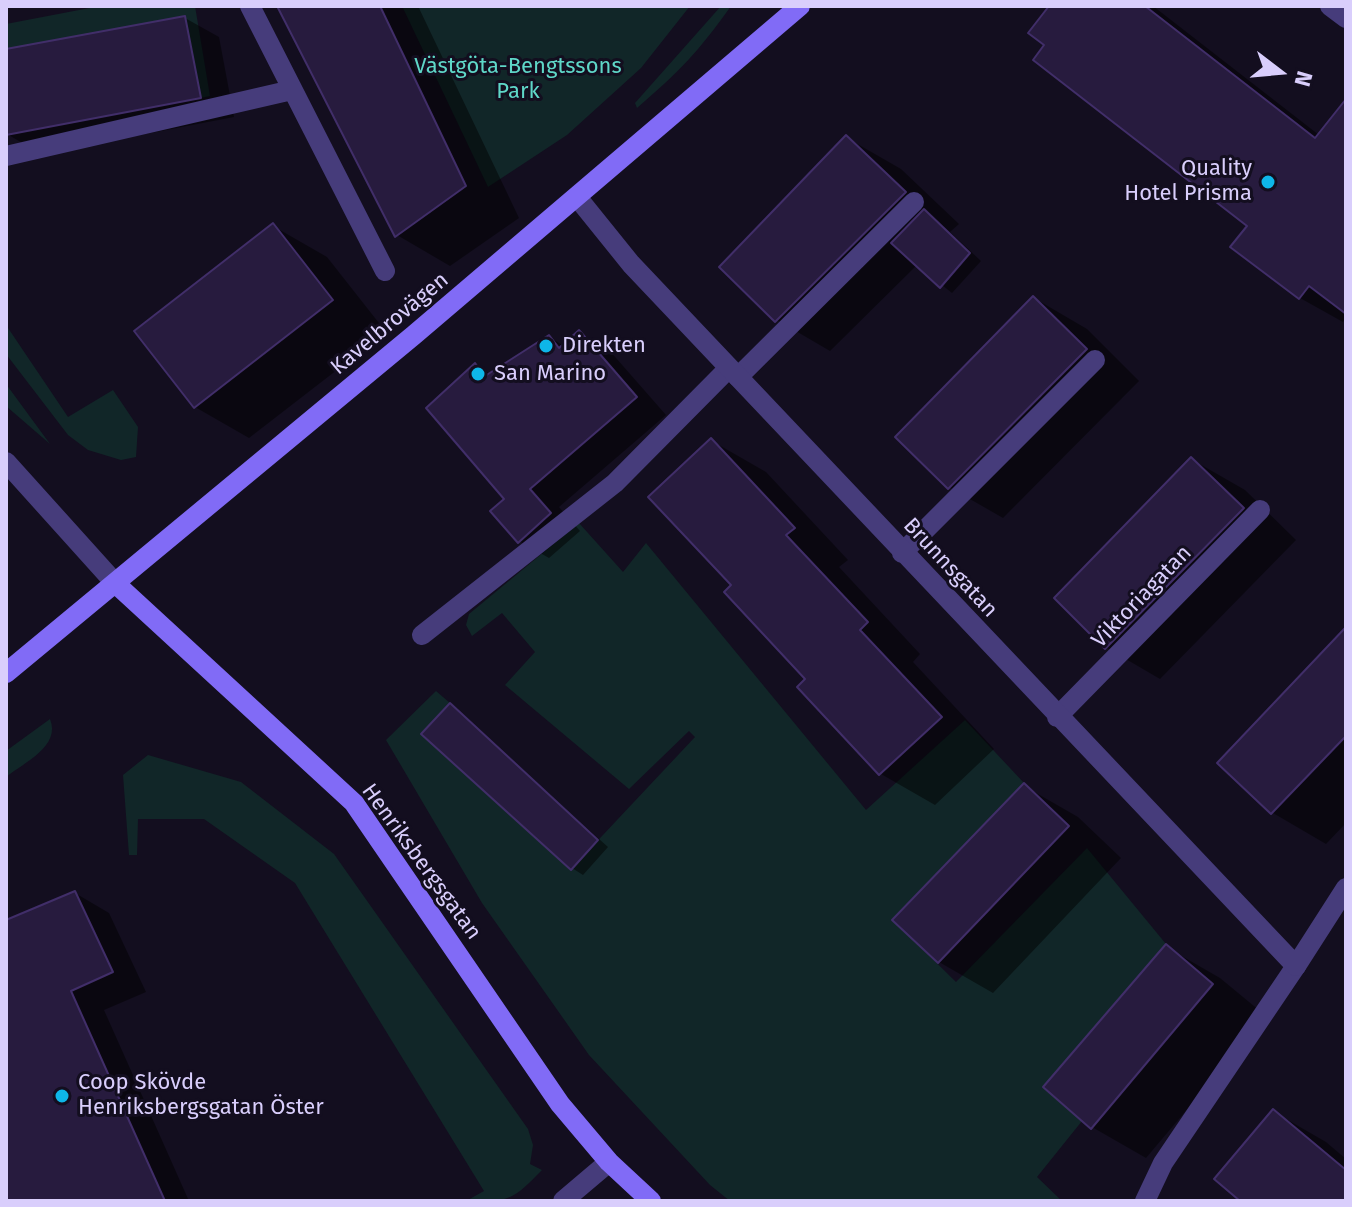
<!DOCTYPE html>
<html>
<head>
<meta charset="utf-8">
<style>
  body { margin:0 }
  #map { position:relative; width:1352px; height:1207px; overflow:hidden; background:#130e1f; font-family:"Fira Sans",sans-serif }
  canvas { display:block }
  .frame { position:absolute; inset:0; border:8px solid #d9cefc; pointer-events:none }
  .north { position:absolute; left:1240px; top:32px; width:80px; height:80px; -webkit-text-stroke:6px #130e1f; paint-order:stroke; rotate:106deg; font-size:22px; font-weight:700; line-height:32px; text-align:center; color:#d9cefc }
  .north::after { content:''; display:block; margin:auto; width:28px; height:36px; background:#d9cefc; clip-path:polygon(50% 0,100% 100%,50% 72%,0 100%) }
</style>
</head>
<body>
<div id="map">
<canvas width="1352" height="1207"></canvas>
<div class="frame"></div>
<div class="north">N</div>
</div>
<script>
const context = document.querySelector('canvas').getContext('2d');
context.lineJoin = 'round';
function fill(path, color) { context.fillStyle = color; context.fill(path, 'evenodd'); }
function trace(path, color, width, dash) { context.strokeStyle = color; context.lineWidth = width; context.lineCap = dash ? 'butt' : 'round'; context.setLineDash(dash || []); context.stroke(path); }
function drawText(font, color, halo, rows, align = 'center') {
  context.font = font + ' "Fira Sans",sans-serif'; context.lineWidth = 6; context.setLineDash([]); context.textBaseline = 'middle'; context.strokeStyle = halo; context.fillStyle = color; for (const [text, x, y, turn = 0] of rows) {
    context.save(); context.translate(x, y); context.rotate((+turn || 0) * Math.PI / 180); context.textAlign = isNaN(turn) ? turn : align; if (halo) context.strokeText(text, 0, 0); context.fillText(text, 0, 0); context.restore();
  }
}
fill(new Path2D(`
  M 100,6 L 195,6 L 210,96 L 201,98 L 185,16 L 6,49 L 6,24 Z
  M 402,6 L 690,6 L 641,68 L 567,135 L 488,187 Z
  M 721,6 L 731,6 C 700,50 678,73 637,108 L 635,103 Z
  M 6,325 L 68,417 L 113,390 L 138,427 L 136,457 L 121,460 L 88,450 L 68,435 L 6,354 Z
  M 6,384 L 50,444 L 6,406 Z
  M 579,523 L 623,572 L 646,543 L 866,810 L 965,720 L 1024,783 L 892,919 L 956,982 L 1087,848 L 1166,944 L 1043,1087 L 1082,1121 L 1037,1177 L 1062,1201 L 730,1201 L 710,1185 L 589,1055 L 482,903 L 386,740 L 436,691 L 450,703 L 422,733 L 571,869 L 695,737 L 689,731 L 629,789 L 505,685 L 535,652 L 502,613 L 472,636 L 466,625 L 469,614 Z
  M 50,719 C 61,746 25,762 6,777 L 6,751 Z
  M 148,755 L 241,782 L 334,854 L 528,1129 L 533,1145 L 530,1164 L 542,1170 C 511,1202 510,1201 466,1201 L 484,1191 L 295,883 L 204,819 L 138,819 L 137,855 L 129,855 L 123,775 Z`), '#112628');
fill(new Path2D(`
  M 279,6 L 418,6 L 519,218 L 450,266 L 397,235 Z
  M 1051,6 L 1153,6 L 1319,135 L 1346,124 L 1346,317 L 1343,322 L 1300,298 L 1232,247 L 1250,226 L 1047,45 Z
  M 185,18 L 219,37 L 234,117 L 41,154 L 7,134 L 6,51 Z
  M 847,138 L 901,169 L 959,224 L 950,232 L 981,261 L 952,293 L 917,265 L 830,351 L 777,320 Z
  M 273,226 L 327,257 L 386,332 L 249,438 L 195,407 Z
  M 1034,298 L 1087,329 L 1139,381 L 1003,518 L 949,487 Z
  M 579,332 L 609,350 L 666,415 L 559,507 L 580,531 L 549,558 L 519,541 L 476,366 L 491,374 L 549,337 L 564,346 Z
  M 712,441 L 766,472 L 848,560 L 839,567 L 920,654 L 913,662 L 994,749 L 935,805 L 881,774 L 800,687 L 808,679 L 734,585 Z
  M 1191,459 L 1245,490 L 1296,540 L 1160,679 L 1107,648 L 1056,598 Z
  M 1346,630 L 1346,823 L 1326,844 L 1273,813 L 1220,763 Z
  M 450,706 L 608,847 L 583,875 L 572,868 Z
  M 1024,786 L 1078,817 L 1121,858 L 993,993 L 939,962 Z
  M 75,893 L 109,913 L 146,992 L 104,1010 L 189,1201 L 6,1201 L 6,923 Z
  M 1166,947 L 1220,978 L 1266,1016 L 1146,1158 L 1092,1127 Z
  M 1274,1112 L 1326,1142 L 1346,1159 L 1346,1201 L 1244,1201 Z`), '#0007');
const building = new Path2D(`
  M 277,6 L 380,6 L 466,186 L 395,237 Z
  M 1049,6 L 1145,6 L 1315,138 L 1346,99 L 1346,314 L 1309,286 L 1299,299 L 1230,247 L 1247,226 L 1033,60 L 1044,45 L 1028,33 Z
  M 185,16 L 201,98 L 6,135 L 6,49 Z
  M 846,135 L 906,192 L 775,322 L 719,267 Z
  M 924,209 L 970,253 L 940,288 L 891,243 Z
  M 273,223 L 333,300 L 194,408 L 134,331 Z
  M 1033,296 L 1087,349 L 948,489 L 895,437 Z
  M 579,330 L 637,397 L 530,489 L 551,513 L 518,543 L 490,511 L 504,499 L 426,408 L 475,363 L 485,376 L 549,335 L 559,348 Z
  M 711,438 L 795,528 L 786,535 L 868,622 L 860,630 L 942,717 L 879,775 L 797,687 L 805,679 L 724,592 L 731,585 L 648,497 Z
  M 1191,457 L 1244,508 L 1105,649 L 1054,598 Z
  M 1346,627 L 1346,736 L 1271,814 L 1217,763 Z
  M 450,703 L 598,840 L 571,870 L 421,734 Z
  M 1024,783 L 1069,826 L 938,963 L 892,920 Z
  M 75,891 L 113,972 L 71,991 L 165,1201 L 6,1201 L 6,920 Z
  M 1166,944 L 1213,984 L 1091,1129 L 1043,1087 Z
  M 1273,1109 L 1346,1170 L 1346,1201 L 1240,1201 L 1214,1179 Z`);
fill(building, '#271b3e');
trace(building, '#412e69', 2);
trace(new Path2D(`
  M 250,6 L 385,271
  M 6,156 L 292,90
  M 738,377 L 914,202
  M 902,553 L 1095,360
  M 422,635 L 615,483 L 729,368
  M 1057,717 L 1260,510
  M 563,1201 L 609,1162
  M 1145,1201 L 1163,1163 L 1296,966`), '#463c7b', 20);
trace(new Path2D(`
  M 1330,6 L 1346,18
  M 577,197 L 631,264 L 1296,966 L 1346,888
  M 6,462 L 115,583`), '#463c7b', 20);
trace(new Path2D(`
  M 115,583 L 354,803 L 560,1104 L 609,1162 L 651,1201
  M 6,673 L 414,335 L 800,6`), '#816bf6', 20);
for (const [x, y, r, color] of [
  [1268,182,8,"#0eb6e8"],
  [546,346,8,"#0eb6e8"],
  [478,374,8,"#0eb6e8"],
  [62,1096,8,"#0eb6e8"]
]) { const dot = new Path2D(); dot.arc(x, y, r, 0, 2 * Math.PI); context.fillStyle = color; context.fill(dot); trace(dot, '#130e1f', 3); }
drawText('22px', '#5fd7c8', '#130e1f', [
  ["Västgöta-Bengtssons",518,67],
  ["Park",518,92]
]);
drawText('22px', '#d9cefc', '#130e1f', [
  ["Quality",1252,169,"right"],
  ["Hotel Prisma",1252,194,"right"],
  ["Direkten",562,346],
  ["San Marino",494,374],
  ["Coop Skövde",78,1083],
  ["Henriksbergsgatan Öster",78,1108]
], 'left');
drawText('22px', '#d9cefc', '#130e1f', [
  ["Kavelbrovägen",390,324,-40],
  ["Brunnsgatan",950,568,47],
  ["Viktoriagatan",1142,597,-46],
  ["Henriksbergsgatan",421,862,54]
]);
</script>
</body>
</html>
